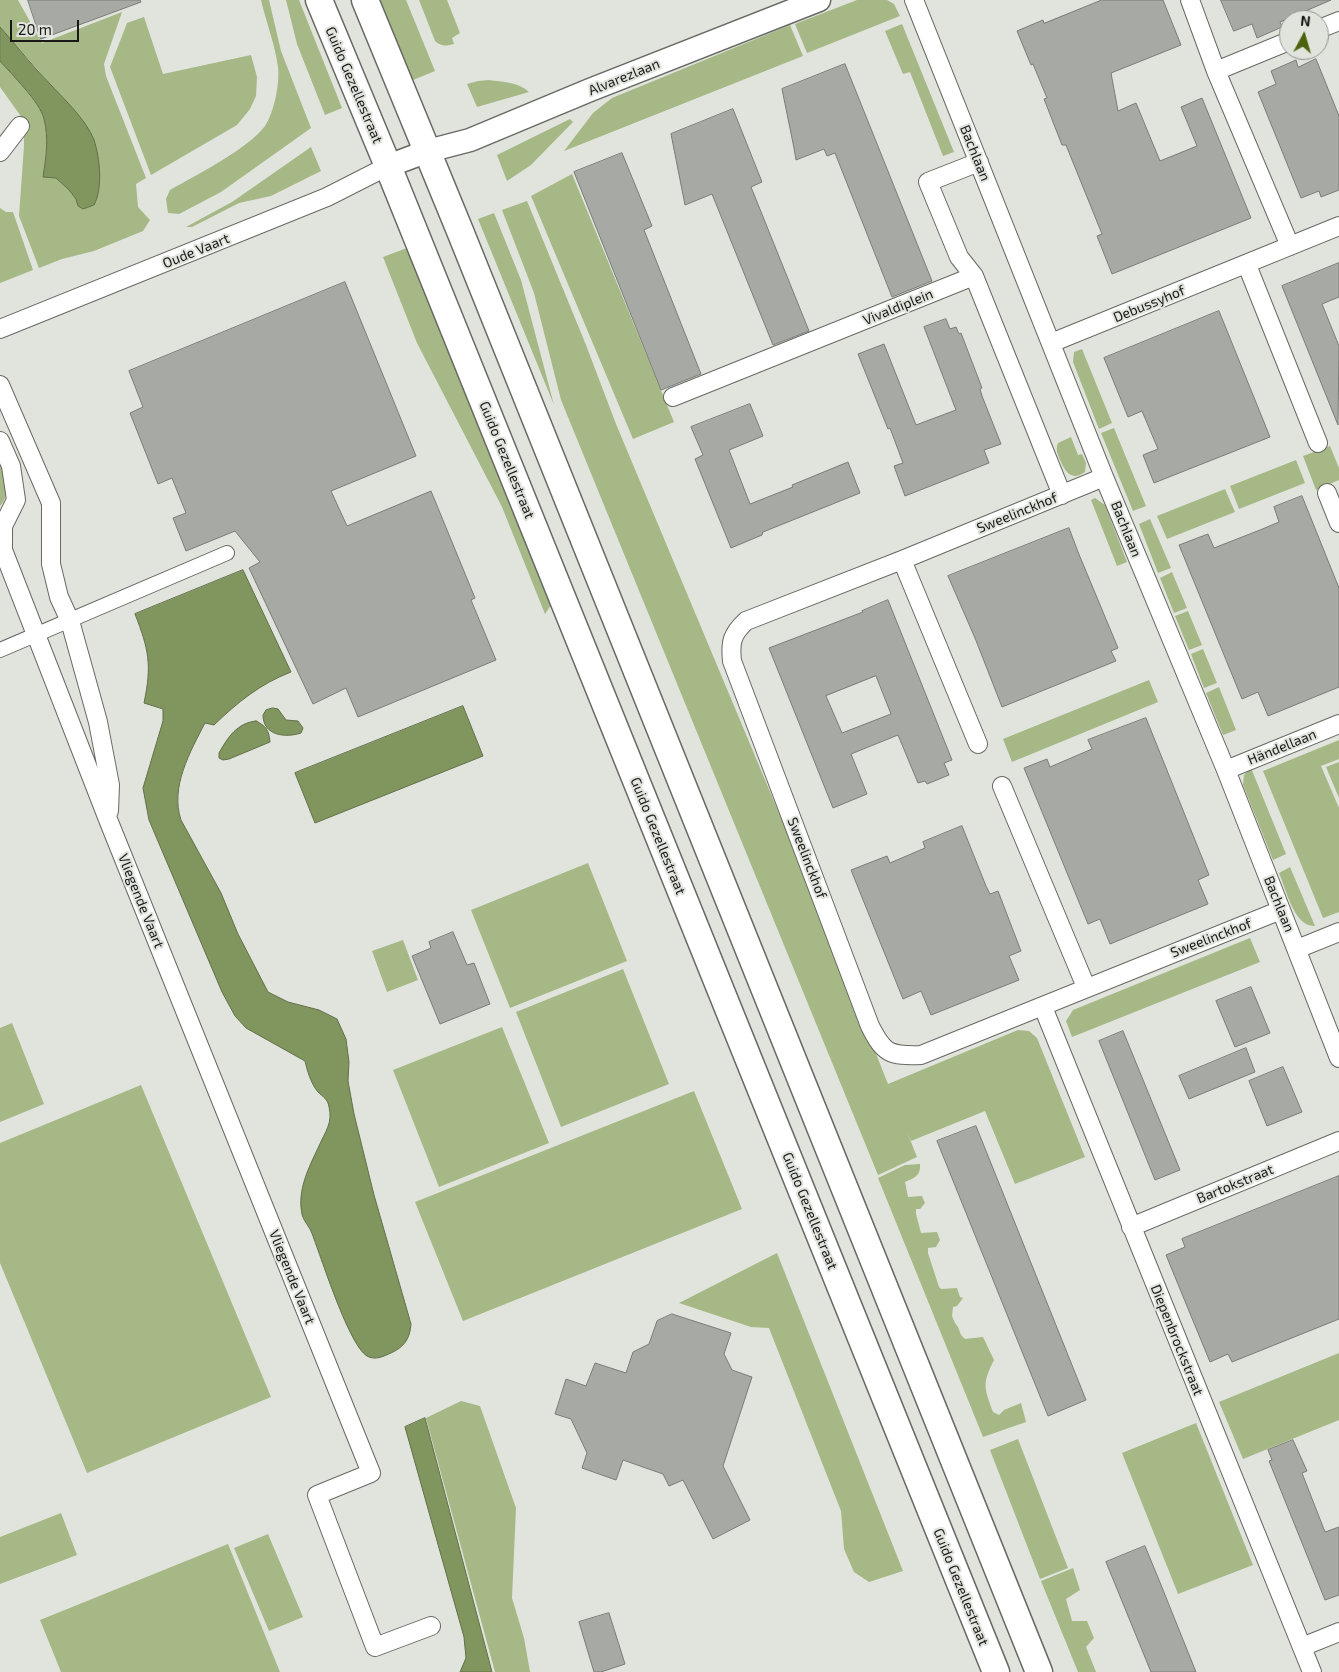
<!DOCTYPE html>
<html>
<head>
<meta charset="utf-8">
<style>
  body { margin:0 }
  #map { position:relative; width:1339px; height:1672px; overflow:hidden; background:#e1e4dd; font-family:"Exo 2",sans-serif }
  canvas { display:block }
  .north { position:absolute; left:1279px; top:10px; width:50px; height:50px; box-sizing:border-box; background:#e1e4dd; border:1px solid #91938e; border-radius:50%; rotate:6deg; font-size:14px; font-weight:700; line-height:20px; text-align:center; color:#181917 }
  .north::after { content:''; display:block; margin:auto; width:18px; height:22px; background:#4b620e; clip-path:polygon(50% 0,100% 100%,50% 72%,0 100%) }
  .scale { position:absolute; left:10px; top:20px; width:69px; height:22px; box-sizing:border-box; border:2px solid #181917; border-top:0; padding-left:6px; font-size:15px; line-height:18px; white-space:nowrap; color:#181917; -webkit-text-stroke:4px #e1e4dd; paint-order:stroke }
</style>
</head>
<body>
<div id="map">
<canvas width="1339" height="1672"></canvas>
<div class="north">N</div>
<div class="scale">20 m</div>
</div>
<script>
const context = document.querySelector('canvas').getContext('2d');
context.lineJoin = 'round';
function fill(path, color) { context.fillStyle = color; context.fill(path, 'evenodd'); }
function trace(path, color, width, dash) { context.strokeStyle = color; context.lineWidth = width; context.lineCap = dash ? 'butt' : 'round'; context.setLineDash(dash || []); context.stroke(path); }
function drawText(font, color, halo, rows, align = 'center') {
  context.font = font + ' "Exo 2",sans-serif'; context.lineWidth = 4; context.setLineDash([]); context.textBaseline = 'middle'; context.strokeStyle = halo; context.fillStyle = color; for (const [text, x, y, turn = 0] of rows) {
    context.save(); context.translate(x, y); context.rotate((+turn || 0) * Math.PI / 180); context.textAlign = isNaN(turn) ? turn : align; if (halo) context.strokeText(text, 0, 0); context.fillText(text, 0, 0); context.restore();
  }
}
fill(new Path2D(`
  M 0,0 L 18,0 L 42,43 L 122,12 L 104,64 L 106,76 L 146,178 L 136,184 L 138,207 L 150,220 L 143,231 L 94,251 L 62,259 L 39,268 L 19,216 L 24,146 L 24,126 L 20,115 L 0,87 L 0,61 C 12,75 40,103 44,119 C 49,138 46,158 44,177 L 56,178 L 69,190 L 76,199 L 78,206 L 83,209 L 94,205 L 75,111 L 50,84 L 0,27 Z
  M 261,0 L 269,0 L 281,51 L 311,128 L 221,192 L 179,214 L 168,213 L 166,199 L 170,190 C 196,175 248,149 265,126 C 274,113 280,83 278,67 C 275,44 266,22 261,0 Z
  M 286,0 L 299,0 L 342,108 L 325,115 L 297,44 Z
  M 380,0 L 406,0 L 435,71 L 413,80 Z
  M 419,0 L 447,0 L 460,33 L 452,38 L 454,44 C 446,46 442,47 435,41 Z
  M 857,0 L 887,0 L 894,4 L 900,16 L 807,53 L 795,24 Z
  M 144,17 L 163,74 L 251,55 L 257,77 L 256,96 L 250,109 L 237,125 L 151,175 L 110,67 L 127,23 Z
  M 902,24 L 954,152 L 943,156 L 910,72 L 903,74 L 885,31 Z
  M 790,25 L 803,56 L 564,151 L 593,113 L 612,98 Z
  M 489,80 C 502,82 519,82 529,92 L 477,107 L 467,84 L 478,81 Z
  M 570,119 L 573,122 L 531,165 L 507,181 L 497,155 Z
  M 311,147 L 321,171 L 271,196 L 239,203 L 192,227 L 186,227 L 232,202 Z
  M 572,174 L 674,422 L 633,439 L 531,196 Z
  M 527,201 L 586,345 L 616,424 L 804,873 L 888,1084 L 1018,1030 L 1029,1031 L 1037,1038 L 1085,1157 L 1015,1184 L 985,1111 L 911,1141 L 907,1132 L 917,1157 L 878,1175 L 561,400 L 534,293 L 502,210 Z
  M 0,208 L 6,212 L 13,212 L 33,270 L 0,283 Z
  M 494,213 L 521,280 L 554,405 L 478,219 Z
  M 407,248 L 551,605 L 545,614 L 502,507 L 417,343 L 383,257 Z
  M 1082,349 L 1112,423 L 1099,429 L 1073,362 L 1074,352 Z
  M 1114,428 L 1146,506 L 1133,511 L 1101,433 Z
  M 1071,437 L 1078,455 L 1082,454 L 1086,463 L 1085,472 C 1072,481 1066,473 1061,462 C 1058,455 1055,450 1058,443 Z
  M 1330,446 L 1339,468 L 1339,480 L 1316,490 L 1303,456 Z
  M 0,455 C 4,470 13,493 0,506 Z
  M 1296,460 L 1305,483 L 1239,509 L 1230,486 Z
  M 1225,489 L 1235,512 L 1167,539 L 1157,516 Z
  M 1095,498 L 1105,505 L 1127,562 L 1117,566 L 1091,500 Z
  M 1150,519 L 1171,568 L 1158,573 L 1139,524 Z
  M 1172,572 L 1187,608 L 1174,613 L 1160,578 Z
  M 1188,611 L 1202,645 L 1189,650 L 1175,616 Z
  M 1203,649 L 1217,683 L 1204,688 L 1191,654 Z
  M 1149,680 L 1158,702 L 1012,762 L 1003,739 Z
  M 1219,687 L 1236,730 L 1223,735 L 1206,693 Z
  M 1339,740 L 1339,759 L 1321,766 L 1339,808 L 1339,912 L 1323,918 L 1263,771 Z
  M 1339,762 L 1339,798 L 1326,767 Z
  M 1251,768 L 1286,854 L 1273,860 L 1243,785 L 1244,775 Z
  M 588,863 L 627,961 L 510,1008 L 471,910 Z
  M 1290,867 L 1315,926 C 1294,927 1286,889 1279,873 Z
  M 1250,938 L 1260,962 L 1072,1037 L 1066,1021 L 1073,1010 Z
  M 403,940 L 418,980 L 387,992 L 372,951 Z
  M 623,969 L 669,1084 L 561,1127 L 516,1012 Z
  M 12,1023 L 44,1104 L 0,1122 L 0,1028 Z
  M 502,1027 L 549,1143 L 439,1187 L 393,1070 Z
  M 141,1085 L 271,1397 L 87,1473 L 0,1263 L 0,1143 Z
  M 694,1091 L 742,1209 L 463,1321 L 415,1202 Z
  M 920,1164 C 921,1176 914,1178 905,1182 L 908,1197 L 922,1196 L 925,1203 L 920,1209 L 916,1209 L 916,1214 L 921,1233 L 937,1232 L 940,1240 L 936,1247 L 928,1248 L 928,1253 L 939,1287 L 941,1289 L 957,1288 L 960,1297 L 963,1298 L 957,1306 L 953,1307 L 952,1316 L 955,1323 L 958,1327 L 961,1335 L 965,1339 L 983,1337 L 994,1360 C 982,1384 984,1387 993,1412 L 999,1415 L 1004,1410 L 1021,1403 L 1026,1422 L 983,1437 L 878,1178 L 905,1165 Z
  M 777,1253 L 903,1571 L 869,1582 L 854,1572 L 844,1549 L 841,1511 L 769,1328 L 751,1327 L 679,1303 Z
  M 1339,1353 L 1339,1420 L 1243,1459 L 1219,1402 Z
  M 461,1401 L 480,1406 L 516,1508 L 512,1598 L 524,1638 L 530,1672 L 495,1672 L 426,1418 Z
  M 1196,1423 L 1253,1565 L 1178,1594 L 1122,1453 Z
  M 1018,1439 L 1068,1568 L 1040,1579 L 990,1450 Z
  M 61,1513 L 77,1555 L 0,1584 L 0,1537 Z
  M 268,1534 L 303,1617 L 269,1631 L 234,1548 Z
  M 228,1544 L 280,1672 L 61,1672 L 40,1620 Z
  M 1073,1568 L 1080,1590 L 1066,1599 L 1072,1621 L 1087,1621 L 1094,1638 L 1086,1647 L 1096,1672 L 1078,1672 L 1041,1581 Z`), '#a5b885');
const water = new Path2D(`
  M 0,27 C 17,46 33,67 51,85 C 65,100 87,121 94,140 C 100,158 103,188 94,205 L 83,209 L 78,206 L 76,199 L 69,190 L 56,178 L 43,177 C 46,158 49,138 44,119 C 40,102 12,75 0,61 Z
  M 243,570 L 291,672 C 260,684 238,702 214,725 L 205,723 C 190,752 170,787 181,820 L 221,893 L 238,934 L 268,992 L 288,1002 L 319,1010 L 337,1019 L 346,1039 L 349,1062 L 348,1081 L 354,1114 L 374,1195 L 411,1324 C 410,1339 404,1347 391,1353 C 384,1356 377,1360 369,1357 C 350,1351 320,1253 311,1231 C 308,1225 303,1220 302,1214 C 297,1190 309,1167 319,1146 C 325,1132 333,1123 329,1107 C 328,1099 323,1097 318,1092 C 311,1084 307,1070 305,1061 L 246,1028 L 235,1016 L 222,992 L 149,820 L 143,788 L 163,721 L 163,709 L 144,703 C 152,665 149,650 135,614 Z
  M 463,706 L 483,756 L 315,823 L 295,773 Z
  M 273,708 L 278,709 L 286,720 L 298,721 L 303,728 L 301,733 C 286,738 263,736 263,715 L 266,710 Z
  M 256,721 C 266,726 269,730 270,742 L 229,759 L 223,760 L 219,758 L 219,753 C 228,737 237,723 256,721 Z
  M 425,1418 L 492,1672 L 460,1672 L 466,1658 L 464,1637 L 405,1427 Z`);
fill(water, '#81955e');
trace(water, '#627049', 1);
const building = new Path2D(`
  M 28,0 L 140,0 L 141,2 L 41,39 Z
  M 1102,0 L 1163,0 L 1181,45 L 1111,73 L 1118,111 L 1136,103 L 1160,161 L 1197,146 L 1181,107 L 1202,98 L 1251,218 L 1112,274 L 1097,236 L 1102,234 L 1066,145 L 1062,145 L 1044,99 L 1047,98 L 1033,64 L 1031,65 L 1017,31 L 1043,20 L 1044,23 Z
  M 1221,0 L 1331,0 L 1280,22 L 1282,27 L 1257,38 L 1252,24 L 1234,31 Z
  M 1316,59 L 1339,116 L 1339,190 L 1321,197 L 1319,191 L 1301,198 L 1258,92 L 1276,84 L 1271,71 L 1296,60 L 1298,67 Z
  M 845,64 L 932,281 L 892,297 L 835,153 L 827,156 L 824,149 L 796,160 L 794,148 L 782,89 Z
  M 733,109 L 762,182 L 751,187 L 809,331 L 773,345 L 712,194 L 685,205 L 671,134 Z
  M 622,153 L 652,226 L 644,230 L 701,374 L 661,390 L 574,172 Z
  M 1339,263 L 1339,297 L 1322,304 L 1339,346 L 1338,425 L 1282,286 Z
  M 345,282 L 416,456 L 331,491 L 347,526 L 431,491 L 475,598 L 471,600 L 496,660 L 358,717 L 346,688 L 313,704 L 249,568 L 260,562 L 235,531 L 186,551 L 173,518 L 186,513 L 172,478 L 158,484 L 130,413 L 143,407 L 129,371 Z
  M 1219,311 L 1270,437 L 1154,483 L 1143,455 L 1158,449 L 1142,411 L 1128,417 L 1104,358 Z
  M 946,319 L 950,329 L 956,327 L 959,334 L 961,333 L 982,388 L 980,389 L 982,396 L 1001,444 L 984,450 L 989,463 L 905,496 L 894,466 L 903,463 L 890,428 L 888,429 L 858,354 L 884,344 L 916,425 L 956,410 L 924,327 Z
  M 750,404 L 763,436 L 729,450 L 750,504 L 793,487 L 792,485 L 848,462 L 860,493 L 763,532 L 762,535 L 731,548 L 695,459 L 703,455 L 691,427 Z
  M 1302,496 L 1339,588 L 1339,687 L 1268,716 L 1258,692 L 1242,699 L 1179,545 L 1208,534 L 1214,548 L 1260,530 L 1279,522 L 1274,507 Z
  M 1069,528 L 1078,552 L 1118,648 L 1111,651 L 1116,661 L 1002,707 L 975,638 L 948,576 Z
  M 888,600 L 952,760 L 944,763 L 949,775 L 927,784 L 925,781 L 918,783 L 898,735 L 851,754 L 867,794 L 833,808 L 769,648 L 863,612 L 862,611 ZM 876,676 L 891,714 L 842,733 L 826,696 Z
  M 1146,718 L 1209,875 L 1198,880 L 1208,904 L 1110,944 L 1100,919 L 1088,924 L 1024,768 L 1047,759 L 1050,767 L 1092,749 L 1088,740 Z
  M 962,826 L 986,886 L 990,894 L 998,891 L 1021,951 L 1009,956 L 1019,980 L 931,1015 L 921,991 L 903,999 L 851,870 L 887,856 L 890,863 L 925,848 L 923,842 Z
  M 453,932 L 467,965 L 474,963 L 490,1004 L 440,1024 L 412,956 L 431,948 L 429,942 Z
  M 1251,987 L 1270,1033 L 1235,1047 L 1216,1001 Z
  M 1123,1031 L 1180,1170 L 1155,1180 L 1099,1041 Z
  M 1246,1048 L 1255,1072 L 1189,1099 L 1179,1076 Z
  M 1283,1067 L 1302,1112 L 1267,1126 L 1249,1081 Z
  M 976,1126 L 1086,1400 L 1048,1416 L 937,1141 Z
  M 1339,1176 L 1339,1319 L 1232,1362 L 1228,1354 L 1210,1362 L 1166,1255 L 1185,1247 L 1182,1239 Z
  M 672,1314 L 731,1333 L 724,1354 L 732,1370 L 752,1377 L 723,1466 L 750,1520 L 713,1539 L 683,1480 L 669,1486 L 663,1474 L 623,1460 L 616,1480 L 582,1468 L 587,1453 L 571,1419 L 555,1414 L 566,1379 L 586,1386 L 595,1363 L 626,1373 L 633,1352 L 649,1344 L 657,1321 Z
  M 1293,1440 L 1307,1471 L 1302,1473 L 1325,1532 L 1339,1527 L 1339,1595 L 1325,1600 L 1269,1461 L 1272,1460 L 1268,1450 Z
  M 1145,1546 L 1159,1580 L 1196,1672 L 1151,1672 L 1106,1562 Z
  M 609,1613 L 625,1664 L 601,1672 L 594,1672 L 579,1622 Z`);
fill(building, '#a7aaa4');
trace(building, '#7a7c76', 1);
const pedestrian = new Path2D(`
  M 0,650 L 227,553`);
const minor = new Path2D(`
  M 914,0 L 1104,477 L 1226,770 L 1339,1058
  M 1190,0 L 1216,71 L 1290,246
  M 1319,29 L 1339,21
  M 1216,71 L 1289,41
  M 0,152 L 20,126
  M 1247,265 L 1318,443
  M 974,276 L 1062,495
  M 0,329 L 327,197 L 388,166
  M 1051,343 L 1339,226
  M 0,385 L 51,503 L 51,564 L 59,597 L 70,621 L 98,722 L 110,785 L 109,811
  M 673,397 L 974,276 L 959,257 L 928,182 L 979,162
  M 0,441 L 11,466 L 16,500 L 3,526 L 3,550 L 109,822 L 371,1473 L 317,1495 L 375,1647 L 431,1626
  M 1104,477 L 902,560 L 746,621 C 732,634 730,642 732,661 L 870,1026 C 884,1054 890,1056 921,1055 L 1281,910
  M 1327,493 L 1339,523
  M 902,560 L 978,744
  M 1226,770 L 1339,724
  M 1002,786 L 1086,987
  M 1297,949 L 1339,932
  M 1043,1007 L 1312,1672
  M 1131,1227 L 1339,1141
  M 1302,1647 L 1339,1632`);
const tertiary = new Path2D(`
  M 388,166 L 428,151 L 470,140 L 590,90 L 819,0`);
const secondary = new Path2D(`
  M 319,0 L 388,166 L 996,1672
  M 365,0 L 460,231 L 1039,1672`);
trace(pedestrian, '#676963', 16);
trace(minor, '#676963', 20);
trace(tertiary, '#676963', 25);
trace(secondary, '#676963', 29);
trace(pedestrian, '#fff', 14);
trace(minor, '#fff', 18);
trace(tertiary, '#fff', 22);
trace(secondary, '#fff', 26);
drawText('14px', '#181917', '#e1e4dd', [
  ["Alvarezlaan",624,77,-22],
  ["Guido Gezellestraat",354,85,67],
  ["Bachlaan",975,153,68],
  ["Oude Vaart",196,251,-22],
  ["Debussyhof",1149,304,-22],
  ["Vivaldiplein",898,307,-22],
  ["Guido Gezellestraat",507,460,68],
  ["Sweelinckhof",1017,513,-22],
  ["Bachlaan",1126,529,68],
  ["Händellaan",1282,747,-22],
  ["Guido Gezellestraat",658,836,68],
  ["Sweelinckhof",807,858,69],
  ["Vliegende Vaart",141,901,68],
  ["Bachlaan",1279,904,68],
  ["Sweelinckhof",1211,938,-21],
  ["Bartokstraat",1235,1184,-22],
  ["Guido Gezellestraat",810,1211,68],
  ["Vliegende Vaart",292,1277,68],
  ["Diepenbrockstraat",1177,1340,68],
  ["Guido Gezellestraat",961,1587,68]
]);
</script>
</body>
</html>
